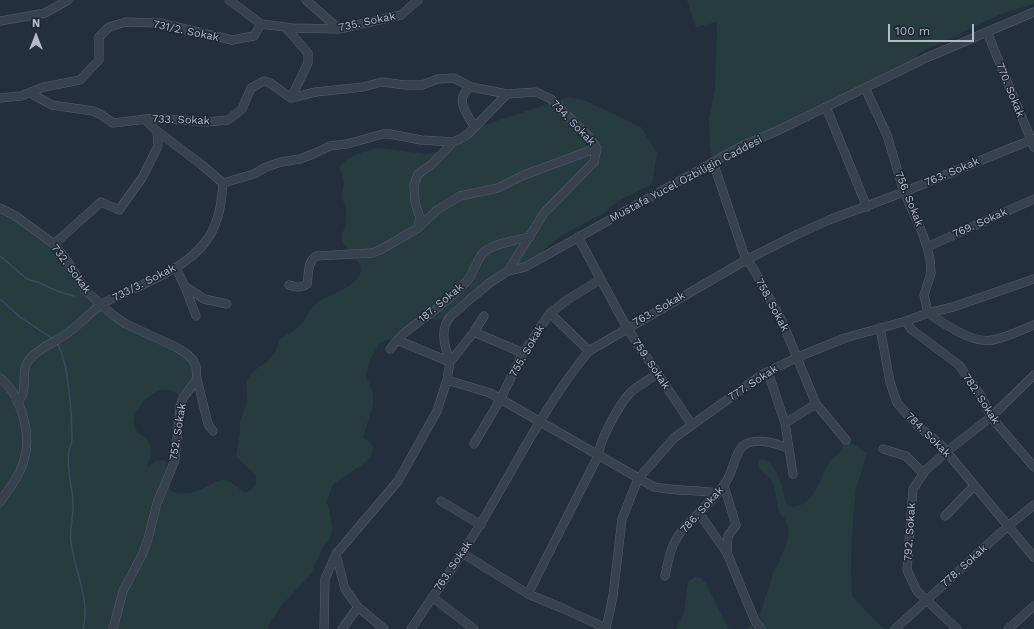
<!DOCTYPE html>
<html>
<head>
<meta charset="utf-8">
<style>
  body { margin:0 }
  #map { position:relative; width:1034px; height:629px; overflow:hidden; background:#242f3e; font-family:"Work Sans",sans-serif }
  canvas { display:block }
  .north { position:absolute; left:16px; top:16px; width:40px; height:40px; -webkit-text-stroke:3px #1d2633; paint-order:stroke; rotate:0deg; font-size:11px; font-weight:700; line-height:16px; text-align:center; color:#b4bcc9 }
  .north::after { content:''; display:block; margin:auto; width:14px; height:18px; background:#b4bcc9; clip-path:polygon(50% 0,100% 100%,50% 72%,0 100%) }
  .scale { position:absolute; left:888px; top:24px; width:86px; height:18px; box-sizing:border-box; border:2px solid #b4bcc9; border-top:0; padding-left:5px; font-size:12px; line-height:14px; white-space:nowrap; color:#b4bcc9; -webkit-text-stroke:3px #1d2633; paint-order:stroke }
</style>
</head>
<body>
<div id="map">
<canvas width="1034" height="629"></canvas>
<div class="north">N</div>
<div class="scale">100 m</div>
</div>
<script>
const context = document.querySelector('canvas').getContext('2d');
context.lineJoin = 'round';
function fill(path, color) { context.fillStyle = color; context.fill(path, 'evenodd'); }
function trace(path, color, width, dash) { context.strokeStyle = color; context.lineWidth = width; context.lineCap = dash ? 'butt' : 'round'; context.setLineDash(dash || []); context.stroke(path); }
function drawText(font, color, halo, rows, align = 'center') {
  context.font = font + ' "Work Sans",sans-serif'; context.lineWidth = 3; context.setLineDash([]); context.textBaseline = 'middle'; context.strokeStyle = halo; context.fillStyle = color; for (const [text, x, y, turn = 0] of rows) {
    context.save(); context.translate(x, y); context.rotate((+turn || 0) * Math.PI / 180); context.textAlign = isNaN(turn) ? turn : align; if (halo) context.strokeText(text, 0, 0); context.fillText(text, 0, 0); context.restore();
  }
}
fill(new Path2D(`
  M 687,0 L 1034,0 L 1034,4 L 1001,14 L 917,54 L 918,58 L 713,160 L 710,148 L 709,119 L 715,89 L 717,22 L 696,27 Z
  M 569,97 L 586,101 L 641,127 L 657,153 L 652,184 L 618,201 L 604,213 L 559,237 L 525,267 L 508,271 L 450,317 L 435,320 L 430,318 L 397,340 L 386,340 L 380,343 L 369,361 L 366,376 L 373,392 L 373,405 L 363,438 L 370,442 L 374,447 L 371,455 L 366,462 L 333,484 L 327,501 L 332,524 L 332,533 L 329,540 L 323,547 L 311,574 L 282,605 L 270,622 L 268,629 L 0,629 L 0,208 L 54,244 L 77,278 L 113,315 L 188,355 L 197,372 L 183,398 C 177,393 170,388 161,390 C 149,393 126,416 136,430 C 140,436 149,436 150,445 C 152,452 150,459 148,466 L 156,461 L 162,460 L 167,462 L 165,474 L 171,491 C 182,496 193,494 204,488 C 211,485 217,479 224,480 C 233,481 238,490 246,493 L 256,486 L 256,475 L 236,457 L 240,433 L 240,421 L 247,403 L 247,391 L 246,383 L 252,372 L 267,362 L 275,352 L 280,339 C 287,334 295,332 300,325 C 307,319 309,309 317,303 C 331,293 375,283 356,258 L 353,258 L 342,241 L 342,233 L 345,228 L 346,221 L 346,206 L 342,199 L 344,180 L 339,167 L 347,159 L 365,151 L 379,148 L 425,154 L 452,149 L 481,126 Z
  M 846,440 L 867,453 L 856,489 L 853,520 L 851,557 L 852,596 L 884,629 L 746,629 L 755,621 L 762,611 L 763,603 L 769,588 L 774,570 L 779,562 L 787,542 L 789,531 L 785,519 L 779,513 L 774,486 L 771,479 L 759,469 L 758,462 L 761,459 L 766,460 C 771,464 776,469 778,476 C 783,486 783,498 789,507 C 824,507 818,462 838,455 Z
  M 695,577 L 699,577 L 705,582 L 728,628 L 730,629 L 676,629 L 684,613 L 688,582 Z`), '#263c3f');
trace(new Path2D(`
  M 0,256 L 27,279 L 40,283 L 57,291 L 74,296
  M 0,299 L 20,317 L 53,339
  M 57,343 C 69,362 72,416 72,439 C 72,443 70,447 69,451 C 68,457 68,464 69,469 C 69,480 73,491 73,503 C 74,516 69,529 71,542 C 74,570 91,600 83,629`), '#394c67', 1.5);
const minor = new Path2D(`
  M 229,0 L 261,24
  M 306,0 L 339,29
  M 0,21 L 45,13 L 68,0
  M 286,28 L 308,53 L 308,63 L 291,98 L 316,92 L 363,87 L 382,82 L 405,85 L 422,85 L 438,79 L 454,78 L 471,87 L 507,94 L 536,92 L 551,99 L 589,137 L 597,148 L 594,162 L 544,213 L 508,271
  M 987,32 L 1034,147
  M 471,87 C 453,98 467,115 475,127
  M 865,88 L 887,135 L 904,192 L 922,232 L 927,247 L 930,259 L 931,273 L 924,295 L 928,313 L 953,307 L 1034,279
  M 30,93 L 52,105 L 93,111 L 100,114 L 113,123 L 155,118 L 207,122 L 228,120 L 242,109 L 251,88 L 264,81 L 270,83 L 291,98
  M 0,98 L 21,96 L 44,87 L 80,80 L 99,60 L 99,37 L 109,27 L 126,22 L 160,23 L 232,40 L 254,36 L 261,24 L 292,28 L 339,29 L 401,15 L 418,0
  M 826,107 L 867,207
  M 144,119 L 157,131 L 202,165 L 223,183
  M 713,162 L 746,260 L 753,268 L 782,321 L 816,404 L 846,440
  M 0,208 L 14,215 L 54,244 L 68,262 L 86,291 L 113,315 L 126,324 L 176,347 L 188,355 L 193,360 L 196,366 L 197,379 L 183,398 L 180,407 L 175,460 L 157,503 L 148,539 L 143,553 L 123,591 L 113,629
  M 418,228 L 420,218 L 415,202 L 414,185 L 418,174 L 431,165 L 453,142 L 460,139 L 468,134 L 507,94
  M 578,237 L 627,328 L 692,425
  M 54,244 L 101,202 L 119,210 L 142,178 L 158,146 L 157,131
  M 927,247 L 1034,199
  M 176,268 L 185,287 L 196,316
  M 289,285 C 296,288 301,288 307,284 C 309,274 307,262 316,256 L 372,253 L 380,250 L 418,228 L 437,210 L 460,196 L 498,188 L 524,175 L 597,148
  M 186,287 L 204,299 L 227,304
  M 550,313 L 589,351
  M 906,321 L 911,329 L 959,365 L 981,396 L 991,417 L 1034,467
  M 880,328 L 890,382 L 897,403 L 918,426 L 940,444 L 1034,557
  M 474,332 L 523,353
  M 397,340 L 450,362
  M 390,349 C 401,333 413,327 428,315 C 442,305 456,293 467,281 C 474,273 477,258 484,252 C 495,243 517,240 530,237
  M 450,362 C 445,347 439,330 450,317 L 469,300 L 491,282 L 508,271 L 525,267 L 744,145 L 779,130 L 926,58 L 1034,12
  M 768,372 L 785,423 L 793,474
  M 0,378 C 21,394 32,435 24,460 C 20,475 9,489 0,502
  M 197,379 L 208,424 L 213,431
  M 447,380 L 490,393 L 654,487 C 675,491 696,490 718,493
  M 17,401 C 29,395 21,376 26,365 C 29,358 37,352 43,348 C 51,343 61,338 69,332 C 80,324 89,313 101,305 C 110,298 123,294 134,289 C 165,274 204,258 216,222 C 221,210 222,196 223,183 L 254,174 L 266,167 L 281,162 L 300,159 L 313,154 L 330,146 L 347,144 L 383,134 L 390,134 L 421,140 L 453,142
  M 785,423 L 816,404
  M 474,444 L 500,400 L 523,353 L 550,313 L 567,300 L 601,279
  M 883,449 L 906,456 L 923,473
  M 724,486 L 736,525 L 728,536 L 727,553
  M 441,501 L 481,525
  M 699,513 L 727,553 L 755,621 L 761,629
  M 945,516 L 974,486
  M 462,553 L 528,594 L 562,608 L 606,628
  M 336,554 L 345,589 L 358,607 L 384,629
  M 665,576 C 668,562 670,548 678,536 C 692,515 715,502 727,480 C 733,471 736,450 744,445 C 758,437 775,444 789,448
  M 528,594 L 598,456 C 600,439 618,407 629,394 C 637,386 648,380 658,374
  M 432,597 L 474,629
  M 324,629 L 325,579 L 336,554 L 398,481 L 437,411 L 447,380 L 450,362 L 474,332 L 484,316
  M 342,629 L 358,607
  M 411,629 C 434,594 460,559 481,523 C 516,465 546,403 589,351 L 746,260 L 798,234 L 829,220 L 904,192 L 1011,148 L 1034,139
  M 606,629 L 613,596 L 622,519 L 638,479 L 674,438 L 763,374 L 798,357 L 845,338 L 906,321 L 928,313 C 944,324 973,344 993,340 C 1007,337 1021,330 1034,325
  M 895,629 L 1008,526 L 1034,505
  M 957,629 L 917,591 L 907,570 L 913,489 L 925,471 L 946,452 L 991,417 L 1034,375
  M 1008,629 L 1034,606`);
trace(minor, '#565f6c', 9);
trace(minor, '#38414e', 8);
drawText('11px', '#b4bcc9', '#1d2633', [
  ["735. Sokak",367,22,-12],
  ["731/2. Sokak",186,31,12],
  ["770. Sokak",1010,90,68],
  ["733. Sokak",181,120,2],
  ["734. Sokak",573,123,46],
  ["763. Sokak",952,172,-23],
  ["Mustafa Yucel Ozbiligin Caddesi",686,179,-28],
  ["756. Sokak",909,199,68],
  ["769. Sokak",980,223,-24],
  ["732. Sokak",71,269,53],
  ["733/3. Sokak",144,283,-27],
  ["187. Sokak",441,303,-40],
  ["758. Sokak",772,305,62],
  ["763. Sokak",659,309,-30],
  ["755. Sokak",527,351,-60],
  ["759. Sokak",651,364,56],
  ["777. Sokak",753,383,-33],
  ["782. Sokak",981,399,57],
  ["752. Sokak",178,432,-81],
  ["784. Sokak",928,435,45],
  ["786. Sokak",702,510,-48],
  ["792. Sokak",910,532,-86],
  ["763. Sokak",453,566,-56],
  ["778. Sokak",964,566,-42]
]);
</script>
</body>
</html>
